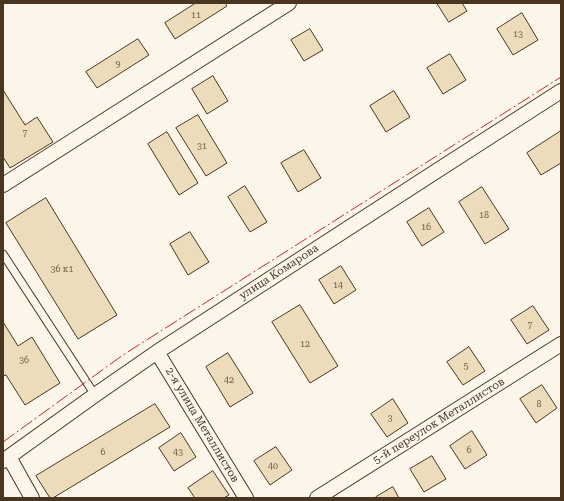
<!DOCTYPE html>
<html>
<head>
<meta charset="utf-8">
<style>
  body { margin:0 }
  #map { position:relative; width:564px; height:501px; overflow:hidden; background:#fbf6e9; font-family:"Roboto Serif",serif }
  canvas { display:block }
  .frame { position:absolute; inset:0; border:4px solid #4a3520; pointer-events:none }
</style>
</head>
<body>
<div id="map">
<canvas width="564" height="501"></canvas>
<div class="frame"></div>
</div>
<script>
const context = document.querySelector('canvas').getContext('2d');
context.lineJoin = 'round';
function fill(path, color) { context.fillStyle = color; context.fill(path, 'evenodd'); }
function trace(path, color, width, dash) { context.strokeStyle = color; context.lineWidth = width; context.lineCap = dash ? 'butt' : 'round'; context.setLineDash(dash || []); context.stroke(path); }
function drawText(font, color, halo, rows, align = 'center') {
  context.font = font + ' "Roboto Serif",serif'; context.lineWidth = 3; context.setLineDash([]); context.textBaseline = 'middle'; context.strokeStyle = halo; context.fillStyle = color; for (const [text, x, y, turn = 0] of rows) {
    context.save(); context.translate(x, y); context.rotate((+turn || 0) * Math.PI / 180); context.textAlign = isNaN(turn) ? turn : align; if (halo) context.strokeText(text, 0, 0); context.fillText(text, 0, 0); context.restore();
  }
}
const building = new Path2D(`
  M 196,3 L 225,3 L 227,6 L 175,39 L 165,23 Z
  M 437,3 L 462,3 L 467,11 L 449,22 Z
  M 522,13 L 538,40 L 513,55 L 497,29 Z
  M 310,29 L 323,50 L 304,61 L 291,40 Z
  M 138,39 L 149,55 L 97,88 L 86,72 Z
  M 450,54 L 466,80 L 443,94 L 427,68 Z
  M 213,76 L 228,101 L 207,114 L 192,89 Z
  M 3,90 L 25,125 L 37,117 L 53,142 L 10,168 L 3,157 Z
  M 394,91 L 410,117 L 386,132 L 370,106 Z
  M 198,115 L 227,163 L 206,176 L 176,128 Z
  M 561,131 L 561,163 L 541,175 L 527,153 Z
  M 167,132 L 198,183 L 179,195 L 148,144 Z
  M 304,150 L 321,178 L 298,192 L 281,163 Z
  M 245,186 L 267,222 L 250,232 L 228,197 Z
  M 482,187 L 509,229 L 485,244 L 459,202 Z
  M 46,198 L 117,315 L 78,339 L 6,223 Z
  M 429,208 L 444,232 L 422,246 L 407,222 Z
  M 190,232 L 209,262 L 188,275 L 170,244 Z
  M 341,266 L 356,290 L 334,304 L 319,280 Z
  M 300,305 L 338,366 L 310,383 L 272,322 Z
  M 533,306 L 549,330 L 527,344 L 511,320 Z
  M 3,322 L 18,346 L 32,337 L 60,383 L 25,405 L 6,375 L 3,376 Z
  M 469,347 L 485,371 L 463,385 L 447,362 Z
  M 228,353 L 253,393 L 230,407 L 206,367 Z
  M 542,385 L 557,408 L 536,423 L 520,399 Z
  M 393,399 L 408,423 L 387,437 L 371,414 Z
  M 155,404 L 170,427 L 53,498 L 50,498 L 36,476 Z
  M 472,431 L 487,455 L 465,469 L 450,446 Z
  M 181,433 L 196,457 L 174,471 L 159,448 Z
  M 276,447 L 292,470 L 270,485 L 254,461 Z
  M 432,456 L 446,479 L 424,492 L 410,469 Z
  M 213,471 L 229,495 L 224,498 L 195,498 L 188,488 Z
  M 393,487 L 399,498 L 376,498 L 376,497 Z`);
fill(building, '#ecdcbc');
trace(building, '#4a3520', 1);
const service = new Path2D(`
  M 3,254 L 95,395`);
const minor = new Path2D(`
  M 3,185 L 289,3
  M 157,352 L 246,498
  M 9,457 L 32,498
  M 3,461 L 95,395 L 157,352 L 435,172 L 561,91
  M 317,498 L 561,344`);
trace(service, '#4a3520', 9);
trace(minor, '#4a3520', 16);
trace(service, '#fbf6e9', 7);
trace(minor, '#fbf6e9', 14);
trace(new Path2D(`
  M 3,442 L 123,355 L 561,77`), '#c62828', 1, [14, 3, 2, 3]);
drawText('9px', '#725f47', null, [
  ["11",196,15],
  ["13",518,34],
  ["9",118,64],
  ["7",25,133],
  ["31",202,146],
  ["18",484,215],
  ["16",426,227],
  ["36 к1",62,269],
  ["14",338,285],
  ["7",530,325],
  ["12",305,344],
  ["36",24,360],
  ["5",466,366],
  ["42",229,380],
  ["8",539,404],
  ["3",390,418],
  ["6",469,450],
  ["6",103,452],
  ["43",178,452],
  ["40",273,466]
]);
drawText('11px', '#4a3520', '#fbf6e9', [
  ["улица Комарова",279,272,-33],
  ["5-й переулок Металлистов",439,421,-32],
  ["2-я улица Металлистов",202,425,59]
]);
</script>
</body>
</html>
